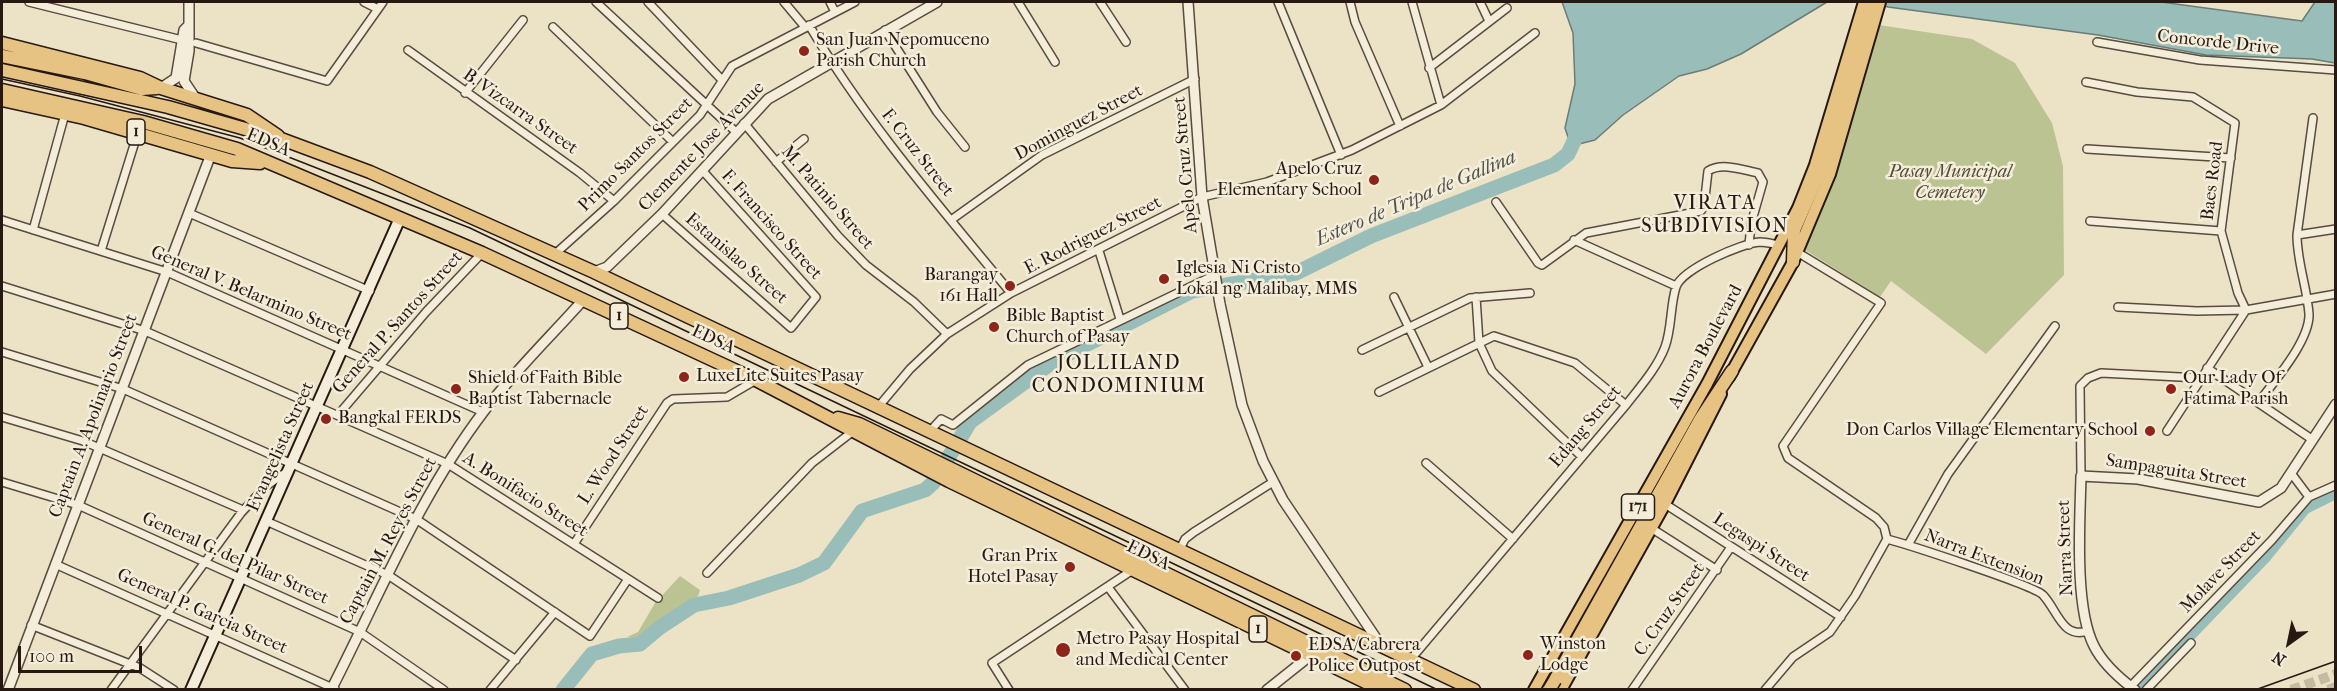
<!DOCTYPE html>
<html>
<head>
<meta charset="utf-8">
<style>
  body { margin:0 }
  #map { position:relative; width:2337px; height:691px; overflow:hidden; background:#ece3c6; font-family:"IM FELL French Canon",serif }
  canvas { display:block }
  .frame { position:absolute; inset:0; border:3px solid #271812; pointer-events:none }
  .north { position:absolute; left:2259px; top:613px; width:60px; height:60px; -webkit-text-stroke:4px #f3edda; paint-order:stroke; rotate:213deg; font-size:16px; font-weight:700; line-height:24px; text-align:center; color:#271812 }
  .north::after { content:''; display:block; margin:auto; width:21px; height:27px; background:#271812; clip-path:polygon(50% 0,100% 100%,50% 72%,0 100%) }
  .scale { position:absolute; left:18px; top:646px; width:124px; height:27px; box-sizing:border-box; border:3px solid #271812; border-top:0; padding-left:8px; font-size:18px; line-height:21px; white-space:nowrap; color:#271812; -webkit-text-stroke:4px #f3edda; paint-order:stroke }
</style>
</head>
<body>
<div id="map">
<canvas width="2337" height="691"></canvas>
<div class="frame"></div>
<div class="north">N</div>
<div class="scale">100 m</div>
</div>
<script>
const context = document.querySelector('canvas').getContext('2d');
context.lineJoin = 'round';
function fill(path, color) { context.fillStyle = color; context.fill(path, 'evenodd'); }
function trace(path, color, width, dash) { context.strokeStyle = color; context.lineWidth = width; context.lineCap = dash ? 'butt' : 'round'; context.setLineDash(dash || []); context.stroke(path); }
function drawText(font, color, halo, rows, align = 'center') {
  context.font = font + ' "IM FELL French Canon",serif'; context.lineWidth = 5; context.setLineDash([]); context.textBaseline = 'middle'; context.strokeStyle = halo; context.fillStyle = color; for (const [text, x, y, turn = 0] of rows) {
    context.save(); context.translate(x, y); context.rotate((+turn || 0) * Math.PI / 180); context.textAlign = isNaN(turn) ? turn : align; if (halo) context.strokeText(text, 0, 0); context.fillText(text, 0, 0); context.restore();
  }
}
fill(new Path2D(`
  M 1879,25 L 1972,39 L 2015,63 L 2052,123 L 2063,166 L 2064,275 L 1986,354 L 1891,281 L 1880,297 L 1802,248 L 1832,182 Z
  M 680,576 L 700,590 L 698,596 L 640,638 L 627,637 L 638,632 L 655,603 Z`), '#bcc392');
const water = new Path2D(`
  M 1562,2 L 1827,2 L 1741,54 L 1707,69 L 1679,76 L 1623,115 L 1595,140 L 1571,146 L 1565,128 L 1575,84 L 1573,33 Z
  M 1871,2 L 2161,2 L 2302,21 L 2315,2 L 2335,2 L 2335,63 L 2312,59 L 2206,55 L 2098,35 L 1888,7 Z`);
fill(water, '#99beb9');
trace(water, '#6b7c76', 1.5);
trace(new Path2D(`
  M 2137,688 L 2264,556 L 2304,507 L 2336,491
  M 563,690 L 592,654 L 619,646 L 640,644 L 659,628 L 694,605 L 729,598 L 799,575 L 824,563 L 862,511 L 925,490 L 933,483 L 970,422 L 1054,361 L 1192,291 L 1296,273 L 1371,236 L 1554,165 L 1568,154 L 1580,128`), '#99beb9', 15);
trace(new Path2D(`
  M 2291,690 L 2336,674
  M 2328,690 L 2336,687`), '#c5baa2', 10, [10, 5]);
const minor = new Path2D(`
  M 29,2 L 186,41
  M 364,2 L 378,9
  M 596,2 L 736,132
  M 648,2 L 722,80
  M 784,2 L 805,27
  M 830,2 L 835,12
  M 1018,2 L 1055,62
  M 1100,2 L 1126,42
  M 1278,2 L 1341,155
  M 1350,2 L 1355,22 L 1400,126
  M 1412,2 L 1441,105
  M 1480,2 L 1489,21
  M 809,25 C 866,122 940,207 1011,293
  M 553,27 L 673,142
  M 885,30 L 937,112 L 965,147
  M 2097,42 L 2200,60 L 2336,70
  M 196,43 L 327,81 L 383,2
  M 408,50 L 580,173 L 614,201
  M 1429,68 L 1507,8
  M 2086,82 L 2137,92 L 2193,97 L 2235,123 L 2221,231 L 2238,293 L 2246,310 L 2167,431
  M 465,93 L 523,20
  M 744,123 L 838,236 L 866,265 L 914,302 L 947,334
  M 2087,149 L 2231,158
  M 776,162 L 804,139
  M 1496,202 L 1538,263 L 1542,265 L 1586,233 L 1701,211 L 1704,206 L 1708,171 C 1722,162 1743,170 1758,173 L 1763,182 L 1751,224 L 1749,245
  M 189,213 L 370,291
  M 662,214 L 791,328 L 816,297 L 702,170
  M 2,220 L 167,272 L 483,412
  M 951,220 L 1042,155 L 1195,79
  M 2090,221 L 2221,231
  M 33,230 L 65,114
  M 2297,235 L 2336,229
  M 1574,240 L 1676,286
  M 101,251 L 138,132
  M 1099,251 L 1120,319
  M 555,254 L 614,201 L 700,115 L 732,66 L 855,2
  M 2,286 L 145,331 L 448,464 L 658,598
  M 1394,297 L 1428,367
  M 1476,297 L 1479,343 L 1492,371 L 1582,457
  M 2118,307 L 2197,311 L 2246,310 L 2336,294
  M 1362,350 L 1470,298 L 1530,293
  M 2,352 L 123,389 L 416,519 L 590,636 L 628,579
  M 2207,368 L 2313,440
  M 1379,392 L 1494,336 L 1575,363 L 1626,405
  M 2259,402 C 2274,381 2310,341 2309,314 C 2307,287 2297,262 2297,235 L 2313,118
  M 879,406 L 910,369 L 947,334 L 1011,293 L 1202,197 L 1267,182 L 1352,150 L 1441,105 L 1535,33
  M 338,415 L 426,312 L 482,253
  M 2,417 L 83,441 L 243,510
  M 931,430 L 941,419 L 953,425 L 1028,365 L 1215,275
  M 1426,463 L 1513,539
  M 2291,473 L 2309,497
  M 2081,476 L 2080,386 L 2088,378 L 2101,373 L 2200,378
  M 2,482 L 78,505 L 360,632 L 444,690
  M 1665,504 L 1841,617
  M 266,521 L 388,575 L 516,660
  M 1651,528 L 1717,570
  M 1887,539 C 1909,545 2033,585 2043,595 C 2058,611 2062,639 2088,631
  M 574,544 L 667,403 L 673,399 L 727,397 L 756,380
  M 1908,545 L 1948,474 L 2055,326
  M 1180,549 L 1185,539 L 1194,532 L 1273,482
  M 55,564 L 335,689
  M 707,573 L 812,463 L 852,432
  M 1108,587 L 1185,690
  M 31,625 L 140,668 L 174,690
  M 1411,659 L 1626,405 C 1640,387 1657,368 1665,347 C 1672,328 1670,306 1676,287 C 1682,269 1742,243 1760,242 C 1766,242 1773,244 1779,245
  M 2131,686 L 2272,540 L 2309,497 L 2336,485
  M 111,690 L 241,513 L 265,487 L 285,473
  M 490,690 L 555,612
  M 1009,690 L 992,663 L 1134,569
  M 1632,690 L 1731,547
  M 1765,690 L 1793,657 L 1830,632 L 1855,596 L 1887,539 L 1884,527 L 1876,518 L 1788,458 L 1783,446 L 1881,303 L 1797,252
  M 2146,690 L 2191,643`);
const tertiary = new Path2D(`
  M 189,2 L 189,51 L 184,81 L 196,99
  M 1188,2 L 1202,197 L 1220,304 L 1242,405 L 1263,461 L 1283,500 L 1380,644
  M 161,88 L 176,78 L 184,30 L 188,26
  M 594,272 L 607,267 L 662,214 L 768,99 L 937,2
  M 8,690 L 211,154
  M 331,690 C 379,596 420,495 484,411 C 514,372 551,336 584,299
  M 1267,690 L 1311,655
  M 2135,690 C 2119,678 2103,664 2094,646 C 2074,607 2080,521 2081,476 L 2138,479 L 2259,502 L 2281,488 L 2336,404`);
const secondary = new Path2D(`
  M 191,690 L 400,218`);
const primary = new Path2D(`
  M 1729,377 L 1793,262 L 1830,174 L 1880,2
  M 1534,690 L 1707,384 L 1798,208 L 1815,165 L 1864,2
  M 1561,690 L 1665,504 L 1721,394`);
const trunk = new Path2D(`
  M 2,43 L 140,78 L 161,88 L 247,115 L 278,136
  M 2,56 L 85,73 L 142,89 L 157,88
  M 2,70 L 168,107 L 284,140 L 370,172 L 594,272 L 1474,690
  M 2,90 L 143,122 L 237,149 L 482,253 L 756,380 L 949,481 L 1382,690
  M 2,100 L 84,118 L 232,161 L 260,163
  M 838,418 L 859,424 L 1405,690
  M 1555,680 L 1701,418 L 1732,371`);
const motorway = new Path2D(`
  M 1793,262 L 1794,230 L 1821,169 L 1873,2`);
trace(minor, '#584b3f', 10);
trace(tertiary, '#584b3f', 12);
trace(secondary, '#271812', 14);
trace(primary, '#271812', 14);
trace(trunk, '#271812', 15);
trace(motorway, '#271812', 15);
trace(minor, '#f3edda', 7);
trace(tertiary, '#f3edda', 9);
trace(secondary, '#f3edda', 10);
trace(primary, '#e6c283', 10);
trace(trunk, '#e6c283', 12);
trace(motorway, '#e6c283', 12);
trace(new Path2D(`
  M 2,79 L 80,96 L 240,138 L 470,228 L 1438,690
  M 2255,690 L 2336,661`), '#271812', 1.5);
const trunkBridge = new Path2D(`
  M 1549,690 L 1555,680`);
trace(trunkBridge, '#271812', 15, []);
trace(trunkBridge, '#e6c283', 12);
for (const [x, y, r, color] of [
  [804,51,6,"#8f2418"],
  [1374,180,6,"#8f2418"],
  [1164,279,6,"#8f2418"],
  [1010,286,6,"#8f2418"],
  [994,327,6,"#8f2418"],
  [684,377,6,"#8f2418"],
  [456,389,6,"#8f2418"],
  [2171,389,6,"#8f2418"],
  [326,419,6,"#8f2418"],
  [2150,431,6,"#8f2418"],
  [1070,567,6,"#8f2418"],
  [1063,650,8,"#8f2418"],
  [1528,655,6,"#8f2418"],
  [1296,656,6,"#8f2418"]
]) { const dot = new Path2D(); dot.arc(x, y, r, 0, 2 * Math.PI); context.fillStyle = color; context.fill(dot); trace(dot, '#f3edda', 2); }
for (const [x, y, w] of [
  [136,132,18],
  [619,316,18],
  [1638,507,33],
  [1258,629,18]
]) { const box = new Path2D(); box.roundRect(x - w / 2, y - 13, w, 26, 4.5); context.fillStyle = '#f3edda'; context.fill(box); trace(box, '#271812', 1.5); }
drawText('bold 16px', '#271812', null, [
  ["1",136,132],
  ["1",619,316],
  ["171",1638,507],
  ["1",1258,629]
]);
drawText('18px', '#271812', '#f3edda', [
  ["San Juan Nepomuceno",816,41],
  ["Parish Church",816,62],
  ["Apelo Cruz",1362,170,"right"],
  ["Elementary School",1362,191,"right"],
  ["Iglesia Ni Cristo",1176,269],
  ["Lokal ng Malibay, MMS",1176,290],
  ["Barangay",998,276,"right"],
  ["161 Hall",998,297,"right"],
  ["Bible Baptist",1006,317],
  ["Church of Pasay",1006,338],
  ["LuxeLite Suites Pasay",696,377],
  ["Shield of Faith Bible",468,379],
  ["Baptist Tabernacle",468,400],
  ["Our Lady Of",2183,379],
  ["Fatima Parish",2183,400],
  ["Bangkal FERDS",338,419],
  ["Don Carlos Village Elementary School",2138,431,"right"],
  ["Gran Prix",1058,557,"right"],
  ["Hotel Pasay",1058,578,"right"],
  ["Metro Pasay Hospital",1076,640],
  ["and Medical Center",1076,661],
  ["Winston",1540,645],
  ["Lodge",1540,666],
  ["EDSA/Cabrera",1308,646],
  ["Police Outpost",1308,667]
], 'left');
drawText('18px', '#271812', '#f3edda', [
  ["Concorde Drive",2218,43,6],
  ["B. Vizcarra Street",520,112,35],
  ["Dominguez Street",1079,123,-28],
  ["EDSA",268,143,23],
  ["Clemente Jose Avenue",702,147,-46],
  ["F. Cruz Street",917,153,52],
  ["Primo Santos Street",636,155,-45],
  ["Apelo Cruz Street",1186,165,-95],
  ["Baes Road",2213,181,-83],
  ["M. Patinio Street",827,198,49],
  ["F. Francisco Street",771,225,48],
  ["E. Rodriguez Street",1093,236,-27],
  ["Estanislao Street",736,259,41],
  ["General V. Belarmino Street",251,294,23],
  ["General P. Santos Street",398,323,-48],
  ["EDSA",713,340,25],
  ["Aurora Boulevard",1706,347,-62],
  ["Captain A. Apolinario Street",94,416,-69],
  ["Edang Street",1586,427,-50],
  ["Evangelista Street",281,447,-66],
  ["L. Wood Street",614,455,-57],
  ["Sampaguita Street",2176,472,9],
  ["A. Bonifacio Street",525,495,32],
  ["Captain M. Reyes Street",389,541,-62],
  ["Legaspi Street",1761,548,33],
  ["Narra Street",2066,548,-92],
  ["EDSA",1148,556,26],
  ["Narra Extension",1984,558,21],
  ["General G. del Pilar Street",235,559,24],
  ["Molave Street",2221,572,-46],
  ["C. Cruz Street",1670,610,-55],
  ["General P. Garcia Street",202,612,24]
]);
drawText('italic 18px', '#544b38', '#f3edda', [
  ["Pasay Municipal",1950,173],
  ["Cemetery",1950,194]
]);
drawText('italic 20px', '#4f524c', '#f3edda', [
  ["Estero de Tripa de Gallina",1416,199,-23]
]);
context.letterSpacing = '1.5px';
drawText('20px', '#271812', '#f3edda', [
  ["VIRATA",1715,204],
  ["SUBDIVISION",1715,227],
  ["JOLLILAND",1119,364],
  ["CONDOMINIUM",1119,387]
]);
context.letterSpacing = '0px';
</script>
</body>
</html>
